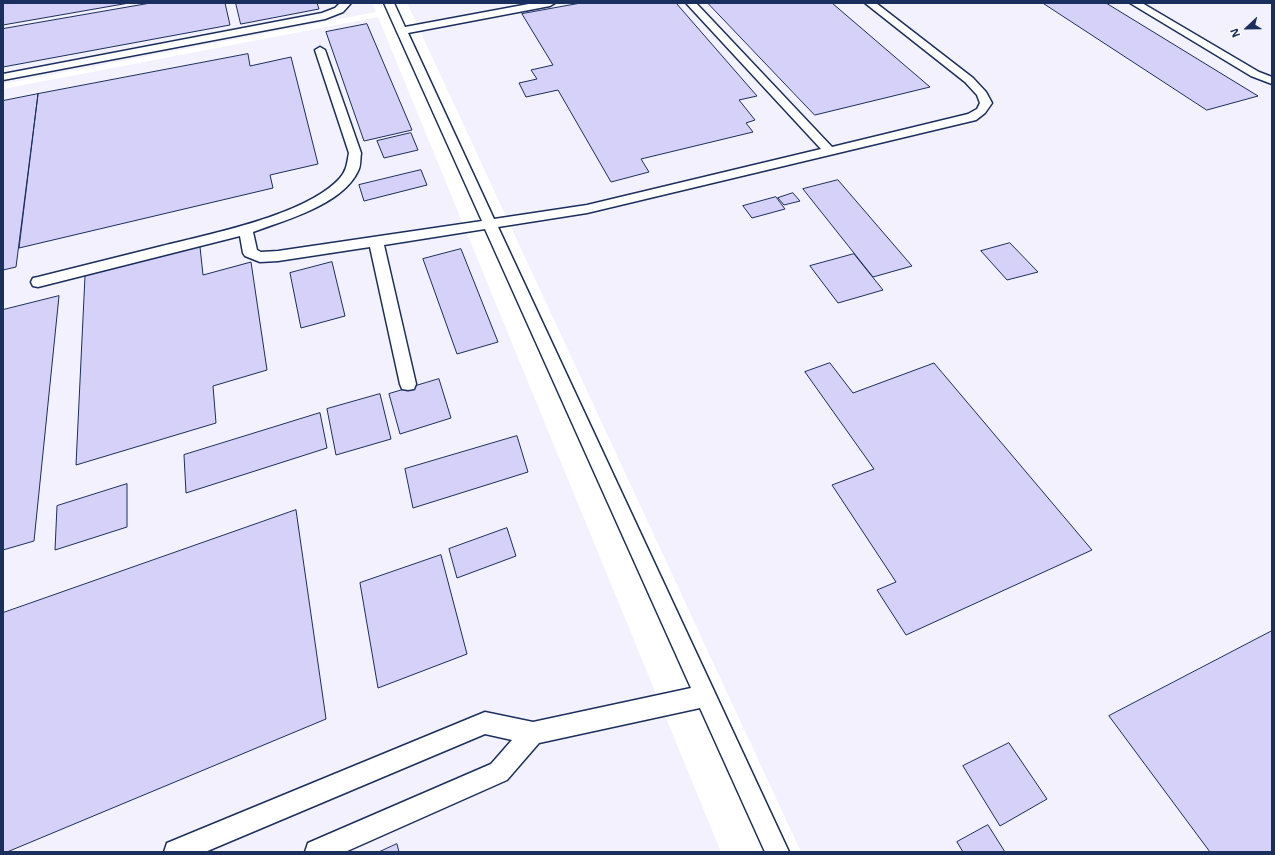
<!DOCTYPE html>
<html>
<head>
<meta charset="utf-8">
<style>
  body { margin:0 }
  #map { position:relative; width:1275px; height:855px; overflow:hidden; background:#fff; font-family:"Shantell Sans",sans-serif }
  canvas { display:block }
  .frame { position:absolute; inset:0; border:4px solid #1b2f5e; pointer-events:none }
  .north { position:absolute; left:1227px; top:8px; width:40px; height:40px; -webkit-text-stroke:3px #fff; paint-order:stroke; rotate:248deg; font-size:11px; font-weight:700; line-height:16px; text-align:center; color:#1b2f5e }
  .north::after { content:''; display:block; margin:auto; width:14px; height:18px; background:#1b2f5e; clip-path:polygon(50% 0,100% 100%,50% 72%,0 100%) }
</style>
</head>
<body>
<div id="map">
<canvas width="1275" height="855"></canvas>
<div class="frame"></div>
<div class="north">N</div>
</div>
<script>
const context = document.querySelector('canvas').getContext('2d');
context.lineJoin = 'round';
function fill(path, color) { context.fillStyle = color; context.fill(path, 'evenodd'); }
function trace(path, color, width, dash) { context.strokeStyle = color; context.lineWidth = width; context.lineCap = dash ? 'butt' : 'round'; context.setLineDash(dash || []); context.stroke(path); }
fill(new Path2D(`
  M 3,3 L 372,3 L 376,12 L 3,84 Z
  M 407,3 L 1272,3 L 1272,852 L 801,852 Z
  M 378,17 L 721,852 L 3,852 L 3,89 Z`), '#f3f1fd');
const building = new Path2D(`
  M 3,3 L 129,3 L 3,25 Z
  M 151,3 L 225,3 L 230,25 L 3,67 L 3,29 Z
  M 236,3 L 317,3 L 319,9 L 241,24 Z
  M 581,3 L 676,3 L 757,96 L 739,100 L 755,120 L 746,123 L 753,132 L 641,159 L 649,172 L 611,182 L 558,90 L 526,97 L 519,83 L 537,79 L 531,70 L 553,65 L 522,14 Z
  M 708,3 L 832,3 L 930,87 L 815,115 Z
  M 1043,3 L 1106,3 L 1258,96 L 1207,110 Z
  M 367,24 L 412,130 L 364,141 L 326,32 Z
  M 248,54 L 250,66 L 291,57 L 318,164 L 270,175 L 273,188 L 19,248 L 38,94 Z
  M 38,94 L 16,267 L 3,270 L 3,101 Z
  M 411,133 L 418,150 L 384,158 L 377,141 Z
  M 421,170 L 427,185 L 364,201 L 359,185 Z
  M 838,180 L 912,266 L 873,277 L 803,189 Z
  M 793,193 L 800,201 L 784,205 L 778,198 Z
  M 776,197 L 785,209 L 752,218 L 743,206 Z
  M 1010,243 L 1038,272 L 1007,280 L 981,251 Z
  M 200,247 L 203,275 L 251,262 L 267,370 L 213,386 L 216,423 L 76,465 L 85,276 Z
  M 461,249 L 498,342 L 457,354 L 423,259 Z
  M 854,254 L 883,290 L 838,303 L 810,266 Z
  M 332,262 L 345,316 L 301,328 L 290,273 Z
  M 59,296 L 34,541 L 3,550 L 3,310 Z
  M 830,363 L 853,393 L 934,363 L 1092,550 L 906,635 L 877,590 L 896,582 L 832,485 L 874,469 L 805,372 Z
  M 439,379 L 451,418 L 400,434 L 389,394 Z
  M 380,394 L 391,439 L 336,455 L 327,409 Z
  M 320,413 L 327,448 L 186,493 L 184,455 Z
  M 517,436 L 528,472 L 413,508 L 405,469 Z
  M 127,484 L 127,527 L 55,550 L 57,506 Z
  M 296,510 L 326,719 L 7,852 L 3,852 L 3,613 Z
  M 507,528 L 516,556 L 457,578 L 449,549 Z
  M 441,555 L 467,654 L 378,688 L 360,583 Z
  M 1272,631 L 1272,852 L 1210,852 L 1109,716 Z
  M 1009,743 L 1047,799 L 1000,826 L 963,766 Z
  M 988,825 L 1005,852 L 963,852 L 957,842 Z
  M 397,844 L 399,852 L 379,852 Z`);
fill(building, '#d6d1f9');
trace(building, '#1b2f5e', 1);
const service = new Path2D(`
  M 340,3 L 351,3 L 343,12 L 325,19 L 3,80 L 3,74 L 322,13 L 335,8 Z
  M 384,3 L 394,3 L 405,27 L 534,3 L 555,3 L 550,6 L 408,33 L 494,219 L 587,205 L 821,149 L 686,3 L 696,3 L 832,147 L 968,114 L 977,109 L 980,103 L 977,95 L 965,82 L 865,3 L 876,3 L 973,78 L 986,92 L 992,103 L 985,113 L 976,120 L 587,213 L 498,227 L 789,852 L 765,852 L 700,708 L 539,743 L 507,780 L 345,852 L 305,852 L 308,843 L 491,764 L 512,740 L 485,734 L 205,852 L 164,852 L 167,843 L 485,712 L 533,722 L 691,688 L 485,229 L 384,245 L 416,384 L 414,389 L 408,390 L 402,389 L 400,384 L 370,247 L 278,261 L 260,262 L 245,256 L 243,253 L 240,236 L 38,287 L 33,286 L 31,282 L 33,278 L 38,277 C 79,267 121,256 162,246 C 210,234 307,215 340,178 C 347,170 347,163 349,153 L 315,50 L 320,47 L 325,50 L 361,153 C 360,159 361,166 358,171 C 342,205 285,220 253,232 L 257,250 L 261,252 L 278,251 L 482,221 Z
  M 1130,3 L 1142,3 L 1259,72 L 1272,77 L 1272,84 L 1251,76 Z`);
trace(service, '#1b2f5e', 3);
fill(service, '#fff');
</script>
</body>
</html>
